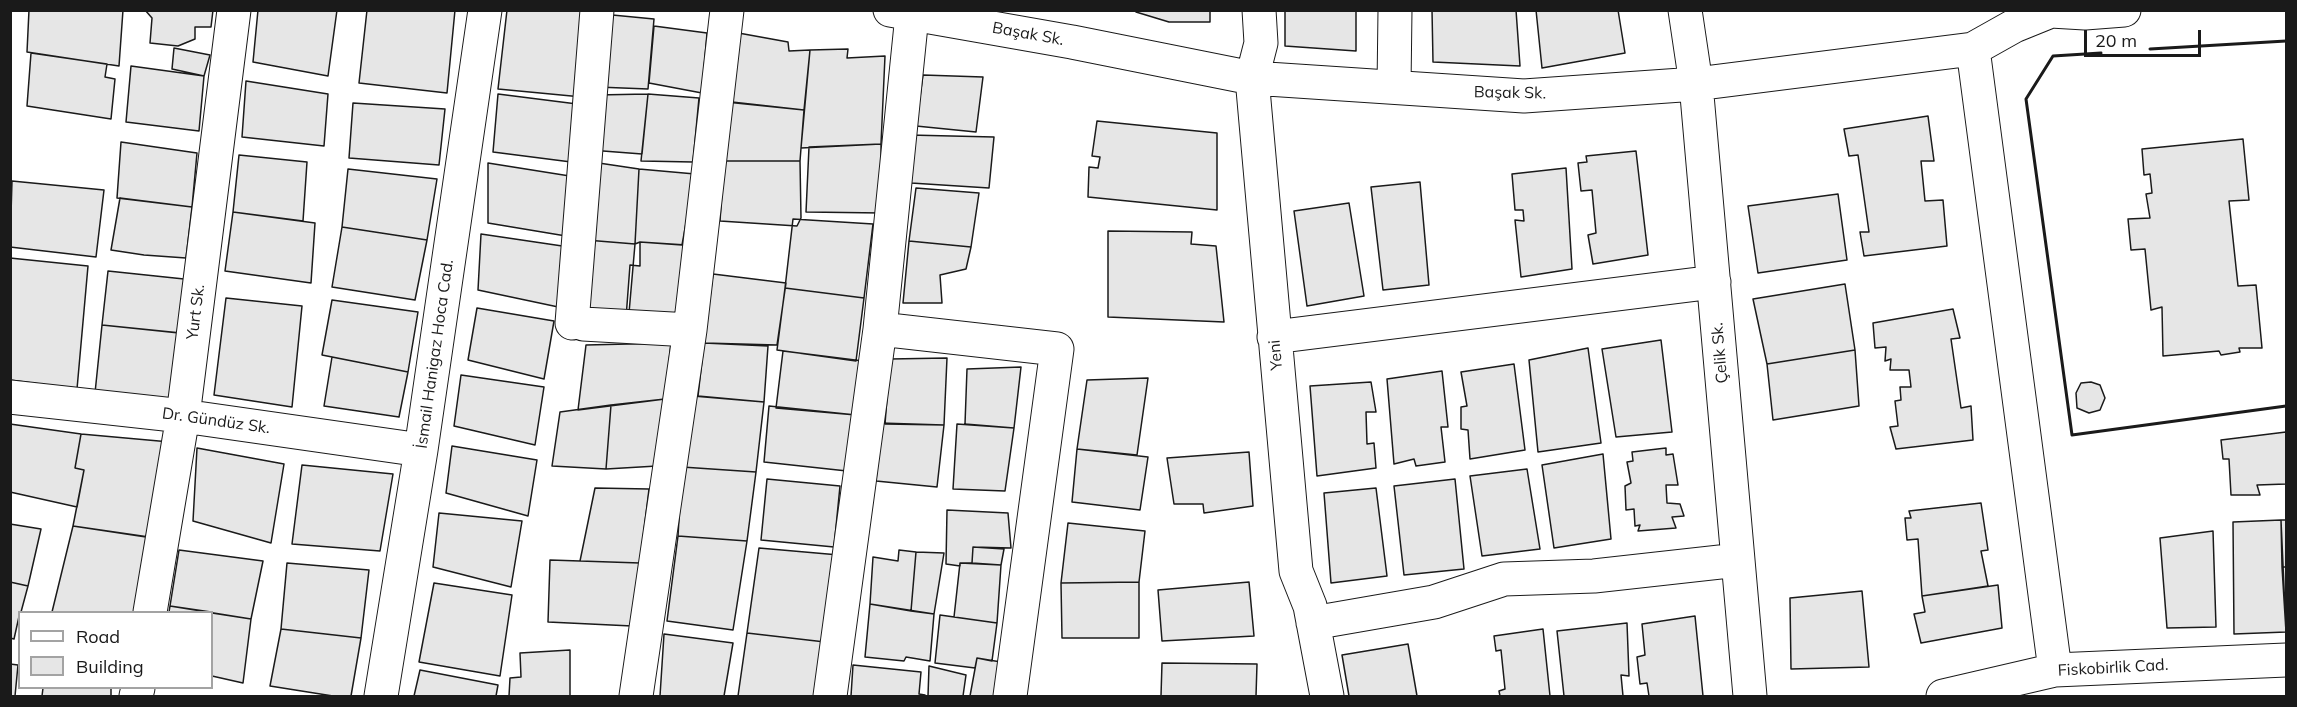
<!DOCTYPE html>
<html>
<head>
<meta charset="utf-8">
<style>
  body { margin:0 }
  #map { position:relative; width:2297px; height:707px; overflow:hidden; background:#fff; font-family:Mulish,sans-serif }
  canvas { display:block }
  .frame { position:absolute; inset:0; border:12px solid #1a1a1a; pointer-events:none }
  .legend { position:absolute; left:18px; top:611px; width:195px; height:78px; box-sizing:border-box; background:#fff; border:2px solid #a3a3a3; margin:0; padding:8px 10px; list-style:none; font-size:18px; color:#1a1a1a }
  .legend li { display:flex; align-items:center; gap:12px; height:30px }
  .legend b { width:30px; border:2px solid #a3a3a3 }
  .scale { position:absolute; left:2084px; top:30px; width:117px; height:27px; box-sizing:border-box; border:3px solid #1a1a1a; border-top:0; padding-left:8px; font-size:18px; line-height:21px; white-space:nowrap; color:#1a1a1a; -webkit-text-stroke:4px #fff; paint-order:stroke }
</style>
</head>
<body>
<div id="map">
<canvas width="2297" height="707"></canvas>
<div class="frame"></div>
<ul class="legend">
<li><b style="height:8px;background:#fff"></b>Road</li>
<li><b style="height:16px;background:#e6e6e6"></b>Building</li>
</ul>
<div class="scale">20 m</div>
</div>
<script>
const context = document.querySelector('canvas').getContext('2d');
context.lineJoin = 'round';
function fill(path, color) { context.fillStyle = color; context.fill(path, 'evenodd'); }
function trace(path, color, width, dash) { context.strokeStyle = color; context.lineWidth = width; context.lineCap = dash ? 'butt' : 'round'; context.setLineDash(dash || []); context.stroke(path); }
function drawText(font, color, halo, rows, align = 'center') {
  context.font = font + ' Mulish,sans-serif'; context.lineWidth = 4.5; context.setLineDash([]); context.textBaseline = 'middle'; context.strokeStyle = halo; context.fillStyle = color; for (const [text, x, y, turn = 0] of rows) {
    context.save(); context.translate(x, y); context.rotate((+turn || 0) * Math.PI / 180); context.textAlign = isNaN(turn) ? turn : align; if (halo) context.strokeText(text, 0, 0); context.fillText(text, 0, 0); context.restore();
  }
}
const building = new Path2D(`
  M 29,10 L 123,10 L 119,66 L 27,52 Z
  M 145,10 L 213,10 L 211,27 L 195,27 L 195,39 L 178,46 L 150,43 L 152,18 Z
  M 258,10 L 337,10 L 328,76 L 253,62 Z
  M 367,10 L 455,10 L 447,93 L 359,83 Z
  M 507,10 L 594,10 L 582,97 L 498,89 Z
  M 1136,10 L 1210,10 L 1210,22 L 1169,22 L 1136,12 Z
  M 1285,10 L 1356,10 L 1356,51 L 1285,46 Z
  M 1432,10 L 1516,10 L 1520,66 L 1433,62 Z
  M 1536,10 L 1618,10 L 1625,53 L 1542,68 Z
  M 602,14 L 654,19 L 648,89 L 597,87 Z
  M 654,26 L 707,33 L 702,93 L 649,83 Z
  M 733,32 L 788,42 L 789,51 L 810,50 L 804,110 L 726,102 Z
  M 174,48 L 210,55 L 204,76 L 172,69 Z
  M 848,49 L 847,58 L 885,56 L 881,144 L 801,148 L 810,50 Z
  M 31,53 L 107,64 L 105,77 L 115,79 L 111,119 L 27,106 Z
  M 131,66 L 204,76 L 199,131 L 126,122 Z
  M 923,75 L 983,77 L 976,132 L 916,126 Z
  M 246,81 L 328,94 L 324,146 L 242,137 Z
  M 498,94 L 585,105 L 579,163 L 493,152 Z
  M 648,94 L 642,154 L 590,150 L 596,95 Z
  M 648,94 L 699,98 L 693,162 L 641,161 Z
  M 732,102 L 804,110 L 800,161 L 724,161 Z
  M 353,103 L 445,109 L 439,165 L 349,158 Z
  M 1928,116 L 1934,161 L 1921,161 L 1925,201 L 1943,200 L 1947,246 L 1864,256 L 1860,232 L 1869,232 L 1858,155 L 1849,156 L 1844,129 Z
  M 1097,121 L 1217,133 L 1217,210 L 1088,197 L 1089,167 L 1098,168 L 1100,157 L 1092,156 Z
  M 909,135 L 994,137 L 989,188 L 911,183 Z
  M 2243,139 L 2249,200 L 2229,201 L 2238,286 L 2256,285 L 2262,348 L 2239,348 L 2240,352 L 2221,355 L 2219,351 L 2163,356 L 2162,307 L 2151,310 L 2145,249 L 2131,250 L 2128,219 L 2150,218 L 2146,194 L 2152,193 L 2150,174 L 2144,175 L 2142,149 Z
  M 121,142 L 197,153 L 192,207 L 117,198 Z
  M 881,144 L 882,213 L 806,212 L 809,147 Z
  M 1636,151 L 1648,255 L 1593,264 L 1588,235 L 1596,233 L 1592,190 L 1581,191 L 1578,163 L 1587,162 L 1586,156 Z
  M 239,155 L 307,162 L 303,221 L 233,212 Z
  M 724,161 L 800,161 L 801,218 L 797,226 L 720,221 Z
  M 592,162 L 639,169 L 635,244 L 586,240 Z
  M 488,163 L 576,177 L 572,237 L 488,223 Z
  M 1566,168 L 1572,269 L 1521,277 L 1515,220 L 1524,221 L 1523,210 L 1515,210 L 1512,174 Z
  M 348,169 L 437,179 L 427,240 L 342,227 Z
  M 639,169 L 695,174 L 682,245 L 640,242 L 635,244 Z
  M 12,181 L 104,190 L 96,257 L 10,247 Z
  M 1420,182 L 1429,285 L 1383,290 L 1371,187 Z
  M 916,188 L 979,193 L 971,247 L 909,241 Z
  M 1838,194 L 1847,260 L 1758,273 L 1748,206 Z
  M 120,198 L 192,207 L 186,258 L 144,255 L 111,250 Z
  M 1349,203 L 1364,296 L 1307,306 L 1294,211 Z
  M 233,212 L 315,223 L 311,283 L 225,271 Z
  M 793,219 L 873,224 L 864,298 L 785,288 Z
  M 342,227 L 427,240 L 415,300 L 332,287 Z
  M 1108,231 L 1192,232 L 1191,244 L 1216,246 L 1224,322 L 1108,317 Z
  M 481,234 L 569,247 L 563,308 L 478,290 Z
  M 586,240 L 635,244 L 629,313 L 580,312 Z
  M 909,241 L 971,247 L 966,269 L 940,275 L 942,303 L 903,303 Z
  M 640,242 L 686,245 L 677,321 L 626,318 L 630,265 L 640,266 Z
  M 10,258 L 88,266 L 77,389 L 10,380 Z
  M 108,271 L 184,279 L 179,333 L 102,325 Z
  M 713,274 L 786,283 L 777,345 L 704,343 Z
  M 1845,284 L 1855,350 L 1767,364 L 1753,299 Z
  M 785,288 L 864,298 L 856,361 L 777,350 Z
  M 226,298 L 302,306 L 292,407 L 214,395 Z
  M 332,300 L 418,312 L 408,372 L 322,355 Z
  M 477,308 L 554,321 L 544,379 L 468,360 Z
  M 1953,309 L 1960,338 L 1951,339 L 1961,408 L 1971,406 L 1973,440 L 1896,449 L 1890,427 L 1898,426 L 1895,401 L 1901,400 L 1900,387 L 1911,387 L 1909,370 L 1890,370 L 1891,359 L 1885,361 L 1886,347 L 1875,348 L 1873,323 Z
  M 102,325 L 181,333 L 173,404 L 95,393 Z
  M 1661,340 L 1672,432 L 1616,437 L 1602,349 Z
  M 671,343 L 665,399 L 578,410 L 586,345 Z
  M 704,343 L 768,346 L 764,402 L 698,396 Z
  M 1588,348 L 1601,443 L 1538,452 L 1529,360 Z
  M 1855,350 L 1859,406 L 1773,420 L 1767,364 Z
  M 783,351 L 863,361 L 856,415 L 776,408 Z
  M 332,357 L 408,372 L 399,417 L 324,406 Z
  M 947,358 L 944,425 L 885,424 L 890,359 Z
  M 1514,364 L 1525,450 L 1470,459 L 1468,430 L 1461,429 L 1461,407 L 1467,406 L 1461,372 Z
  M 1021,367 L 1014,428 L 965,424 L 967,369 Z
  M 1442,371 L 1448,427 L 1441,427 L 1445,462 L 1416,466 L 1414,459 L 1394,464 L 1387,379 Z
  M 461,375 L 544,387 L 535,445 L 454,426 Z
  M 1148,378 L 1137,455 L 1077,449 L 1087,380 Z
  M 1371,382 L 1376,412 L 1366,412 L 1367,444 L 1374,443 L 1376,468 L 1317,476 L 1310,386 Z
  M 2091,382 L 2100,385 L 2105,398 L 2100,410 L 2089,413 L 2077,408 L 2076,393 L 2081,383 Z
  M 693,396 L 764,402 L 756,472 L 682,467 Z
  M 665,399 L 657,466 L 606,469 L 611,405 Z
  M 611,405 L 606,469 L 552,466 L 560,412 Z
  M 769,406 L 856,415 L 847,471 L 764,462 Z
  M 880,423 L 944,425 L 937,487 L 876,481 Z
  M 10,424 L 81,434 L 75,468 L 84,470 L 77,507 L 10,492 Z
  M 957,424 L 1014,428 L 1005,491 L 953,489 Z
  M 2286,432 L 2286,484 L 2257,485 L 2260,495 L 2231,495 L 2229,459 L 2223,459 L 2221,440 Z
  M 81,434 L 170,442 L 146,537 L 73,526 L 84,470 L 75,468 Z
  M 452,446 L 537,460 L 528,516 L 446,493 Z
  M 197,448 L 284,464 L 271,543 L 193,521 Z
  M 1666,448 L 1666,455 L 1673,454 L 1678,485 L 1666,485 L 1667,503 L 1680,504 L 1684,516 L 1672,517 L 1676,528 L 1638,531 L 1640,525 L 1635,526 L 1634,509 L 1626,510 L 1625,486 L 1631,483 L 1627,462 L 1633,461 L 1632,452 Z
  M 1077,449 L 1148,457 L 1140,510 L 1072,502 Z
  M 1249,452 L 1253,506 L 1204,513 L 1203,504 L 1174,504 L 1167,458 Z
  M 1603,454 L 1611,539 L 1554,548 L 1542,465 Z
  M 302,465 L 393,474 L 380,551 L 292,544 Z
  M 682,467 L 756,472 L 747,541 L 678,536 Z
  M 1527,469 L 1540,549 L 1482,556 L 1470,476 Z
  M 767,479 L 840,486 L 834,547 L 761,540 Z
  M 1455,479 L 1464,569 L 1404,575 L 1394,486 Z
  M 595,488 L 649,489 L 640,563 L 580,561 Z
  M 1376,488 L 1387,576 L 1331,583 L 1324,493 Z
  M 1981,503 L 1988,550 L 1981,551 L 1988,586 L 1922,596 L 1918,539 L 1907,540 L 1905,518 L 1911,518 L 1909,511 Z
  M 947,510 L 1008,513 L 1011,548 L 973,547 L 972,563 L 960,563 L 960,566 L 946,564 Z
  M 439,513 L 522,521 L 511,587 L 433,567 Z
  M 2281,520 L 2286,520 L 2286,567 L 2282,567 Z
  M 2281,520 L 2286,632 L 2234,634 L 2233,522 Z
  M 1068,523 L 1145,531 L 1139,582 L 1061,583 Z
  M 10,524 L 41,529 L 28,586 L 10,582 Z
  M 73,526 L 149,537 L 134,612 L 52,612 Z
  M 2213,531 L 2216,627 L 2167,628 L 2160,538 Z
  M 678,536 L 747,541 L 733,630 L 667,621 Z
  M 973,547 L 1004,549 L 1001,565 L 972,563 Z
  M 759,548 L 839,555 L 825,642 L 747,633 Z
  M 179,550 L 263,561 L 251,619 L 170,606 Z
  M 899,550 L 916,552 L 911,611 L 870,604 L 873,557 L 898,561 Z
  M 916,552 L 944,553 L 934,614 L 911,611 Z
  M 550,560 L 640,563 L 632,626 L 548,622 Z
  M 287,563 L 369,570 L 361,638 L 281,629 Z
  M 960,563 L 1001,565 L 997,623 L 954,617 Z
  M 2282,567 L 2286,567 L 2286,632 Z
  M 10,582 L 28,586 L 21,612 L 20,612 L 14,639 L 10,638 Z
  M 1139,582 L 1139,638 L 1062,638 L 1061,583 Z
  M 1249,582 L 1254,636 L 1162,641 L 1158,590 Z
  M 434,583 L 512,595 L 500,676 L 419,662 Z
  M 1998,585 L 2002,628 L 1921,643 L 1914,614 L 1925,612 L 1922,596 Z
  M 1862,591 L 1869,667 L 1791,669 L 1790,598 Z
  M 870,604 L 934,614 L 930,661 L 906,657 L 904,661 L 865,657 Z
  M 170,606 L 211,612 L 169,612 Z
  M 212,613 L 251,619 L 243,683 L 212,676 Z
  M 940,615 L 997,623 L 992,661 L 977,658 L 975,668 L 935,663 Z
  M 1695,616 L 1703,696 L 1649,696 L 1647,683 L 1640,684 L 1637,657 L 1645,655 L 1642,624 Z
  M 1627,623 L 1629,676 L 1621,675 L 1623,696 L 1564,696 L 1557,631 Z
  M 281,629 L 361,638 L 351,696 L 333,696 L 270,686 Z
  M 1543,629 L 1550,696 L 1500,696 L 1499,691 L 1505,689 L 1501,650 L 1496,651 L 1494,636 Z
  M 747,633 L 825,642 L 824,696 L 738,696 Z
  M 664,634 L 733,643 L 724,696 L 660,696 Z
  M 1408,644 L 1417,696 L 1349,696 L 1342,655 Z
  M 570,650 L 570,696 L 509,696 L 510,678 L 521,677 L 520,653 Z
  M 977,658 L 1001,662 L 994,696 L 970,696 Z
  M 1162,663 L 1257,664 L 1256,696 L 1161,696 Z
  M 10,664 L 18,665 L 15,696 L 10,696 Z
  M 853,665 L 921,672 L 919,694 L 925,695 L 924,696 L 851,696 Z
  M 929,666 L 966,675 L 963,696 L 928,696 Z
  M 420,670 L 498,685 L 496,696 L 414,696 Z
  M 43,688 L 111,688 L 111,696 L 42,696 Z`);
fill(building, '#e6e6e6');
trace(building, '#1a1a1a', 1.5);
const minor = new Path2D(`
  M 890,10 L 1072,42 L 1252,78 L 1524,96 L 1696,84 L 1973,49 L 2014,26 L 2051,11 L 2085,13 L 2124,10
  M 1259,10 L 1261,43 L 1252,78 L 1296,571 L 1310,606 L 1327,696
  M 1685,10 L 1696,84 L 1750,696
  M 1973,49 L 2055,670
  M 1394,87 L 1395,10
  M 572,323 L 597,10
  M 583,324 L 690,330
  M 880,329 L 1057,349 L 1010,696
  M 1274,337 L 1714,282
  M 10,397 L 183,416 L 421,450
  M 150,612 L 183,416 L 234,10
  M 1313,623 L 1434,602 L 1504,579 L 1594,576 L 1738,560
  M 136,696 L 138,688
  M 381,696 L 421,450 L 485,10
  M 636,696 L 690,330 L 727,10
  M 830,696 L 880,329 L 912,15
  M 1943,696 L 2055,670 L 2286,660`);
trace(minor, '#1a1a1a', 35);
trace(minor, '#fff', 33);
trace(new Path2D(`
  M 2150,49 L 2286,41
  M 2101,53 L 2053,56 L 2026,99 L 2072,435 L 2286,406`), '#1a1a1a', 3);
drawText('16px', '#1a1a1a', '#fff', [
  ["Başak Sk.",1028,34,10],
  ["Başak Sk.",1510,93,1],
  ["Yurt Sk.",196,312,-83],
  ["Çelik Sk.",1720,353,-95],
  ["İsmail Hanigaz Hoca Cad.",435,354,-82],
  ["Yeni",1276,355,-95],
  ["Dr. Gündüz Sk.",216,421,8],
  ["Fiskobirlik Cad.",2113,668,-3]
]);
</script>
</body>
</html>
